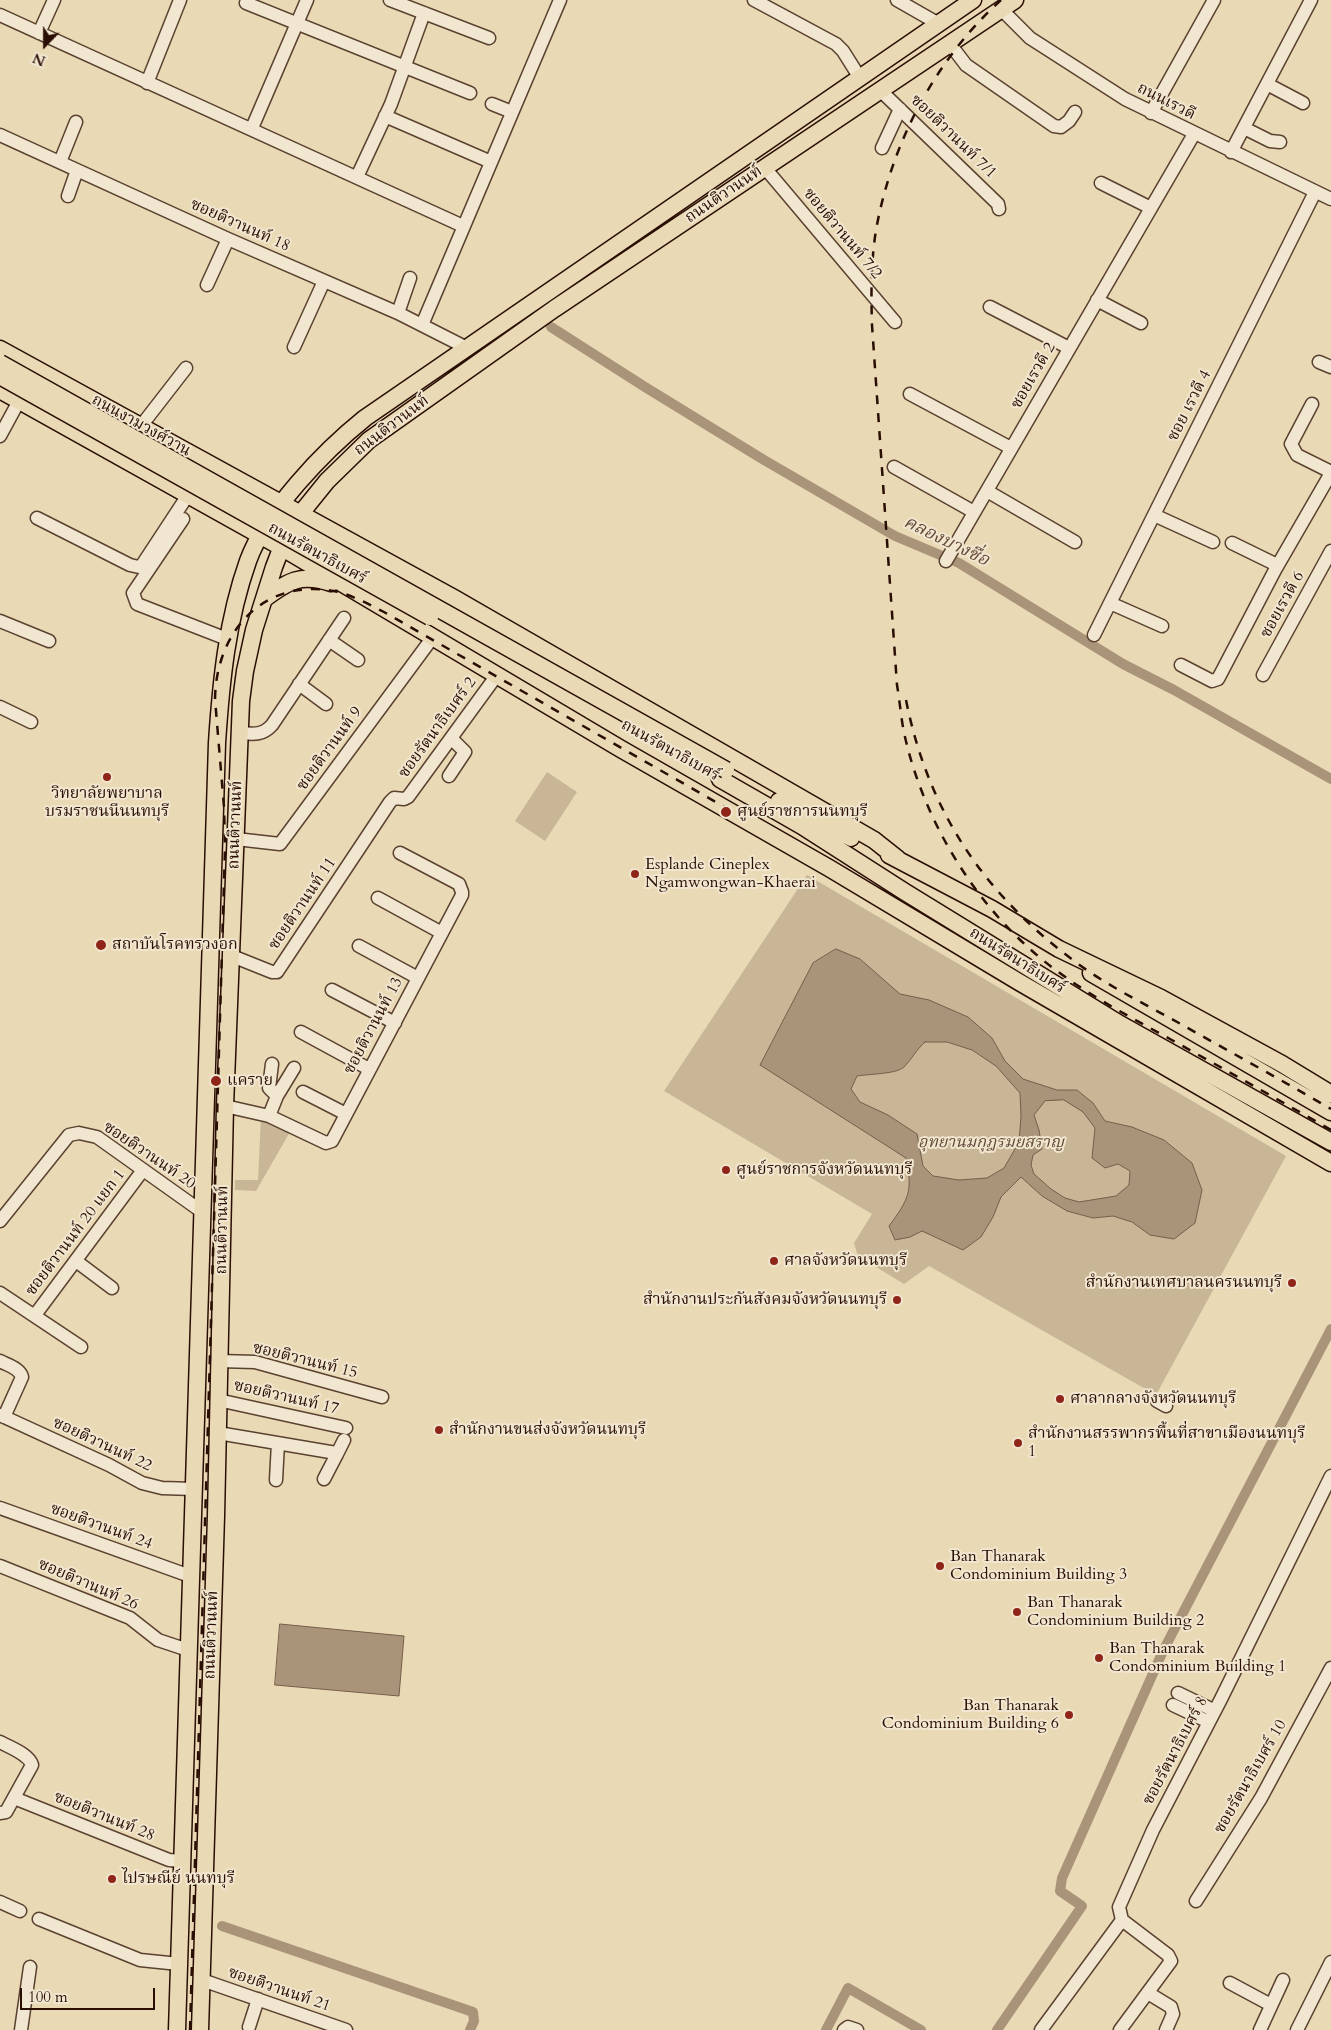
<!DOCTYPE html>
<html>
<head>
<meta charset="utf-8">
<style>
  body { margin:0 }
  #map { position:relative; width:1331px; height:2030px; overflow:hidden; background:#ead9b5; font-family:Cardo,serif }
  canvas { display:block }
  .north { position:absolute; left:20px; top:20px; width:50px; height:50px; -webkit-text-stroke:4px #f1e6cf; paint-order:stroke; rotate:202deg; font-size:14px; font-weight:700; line-height:20px; text-align:center; color:#2a0e04 }
  .north::after { content:''; display:block; margin:auto; width:18px; height:22px; background:#2a0e04; clip-path:polygon(50% 0,100% 100%,50% 72%,0 100%) }
  .scale { position:absolute; left:20px; top:1988px; width:135px; height:22px; box-sizing:border-box; border:2px solid #2a0e04; border-top:0; padding-left:6px; font-size:15px; line-height:18px; white-space:nowrap; color:#2a0e04; -webkit-text-stroke:4px #f1e6cf; paint-order:stroke }
</style>
</head>
<body>
<div id="map">
<canvas width="1331" height="2030"></canvas>
<div class="north">N</div>
<div class="scale">100 m</div>
</div>
<script>
const context = document.querySelector('canvas').getContext('2d');
context.lineJoin = 'round';
function fill(path, color) { context.fillStyle = color; context.fill(path, 'evenodd'); }
function trace(path, color, width, dash) { context.strokeStyle = color; context.lineWidth = width; context.lineCap = dash ? 'butt' : 'round'; context.setLineDash(dash || []); context.stroke(path); }
function drawText(font, color, halo, rows, align = 'center') {
  context.font = font + ' Cardo,"Noto Serif Thai",serif'; context.lineWidth = 4; context.setLineDash([]); context.textBaseline = 'middle'; context.strokeStyle = halo; context.fillStyle = color; for (const [text, x, y, turn = 0] of rows) {
    context.save(); context.translate(x, y); context.rotate((+turn || 0) * Math.PI / 180); context.textAlign = isNaN(turn) ? turn : align; if (halo) context.strokeText(text, 0, 0); context.fillText(text, 0, 0); context.restore();
  }
}
fill(new Path2D(`
  M 547,772 L 577,792 L 545,841 L 515,821 Z
  M 807,875 L 1286,1156 L 1156,1395 L 929,1266 L 904,1284 L 858,1256 L 854,1243 L 872,1214 L 664,1091 Z
  M 261,1117 L 290,1132 L 256,1191 L 235,1190 L 235,1180 L 258,1180 Z`), '#c9b697');
const water = new Path2D(`
  M 836,949 L 860,959 L 900,994 L 929,1000 L 968,1017 L 992,1038 L 1005,1061 L 1023,1079 L 1057,1090 L 1077,1090 L 1093,1103 L 1105,1121 L 1132,1127 L 1164,1140 L 1192,1163 L 1202,1190 L 1195,1223 L 1174,1239 L 1150,1235 L 1132,1222 L 1113,1216 L 1093,1218 L 1067,1211 L 1042,1196 L 1021,1177 L 1001,1197 L 993,1217 L 981,1237 L 963,1250 L 922,1231 L 910,1237 L 895,1240 L 889,1226 C 909,1199 913,1191 906,1158 L 760,1065 L 813,963 ZM 925,1042 L 947,1042 L 972,1050 L 996,1066 L 1020,1093 L 1021,1116 L 1019,1142 L 1004,1168 L 987,1178 L 959,1180 L 933,1176 L 923,1166 L 917,1134 L 888,1115 L 860,1102 L 851,1089 L 857,1076 C 869,1074 897,1074 904,1067 C 912,1059 915,1051 925,1042 ZM 1064,1100 L 1083,1112 L 1095,1128 L 1092,1158 L 1105,1168 L 1118,1164 L 1130,1171 L 1129,1185 L 1116,1196 L 1079,1202 L 1065,1198 L 1051,1189 L 1034,1174 L 1031,1165 L 1033,1155 L 1042,1149 L 1039,1130 L 1034,1115 L 1045,1101 Z
  M 280,1624 L 404,1636 L 399,1696 L 275,1685 Z`);
fill(water, '#a99479');
trace(water, '#765e4a', 1);
trace(new Path2D(`
  M 551,327 L 645,387 L 764,460 L 895,536 L 959,563 L 1123,664 L 1174,690 L 1331,779
  M 222,1926 L 473,2012 L 474,2021 L 470,2030
  M 826,2030 L 848,1988 L 921,2030
  M 997,2030 L 1082,1906 L 1060,1891 L 1062,1878 L 1163,1651 L 1331,1329`), '#a99479', 10);
const minor = new Path2D(`
  M 390,0 L 489,38
  M 754,0 L 836,44 L 843,51 L 860,78
  M 897,0 L 939,24
  M 246,3 L 470,93
  M 1001,9 L 1030,38 L 1125,99 L 1331,199
  M 0,15 L 463,226
  M 39,33 L 54,0
  M 950,44 L 966,65 L 1054,126 L 1061,127 L 1069,121 L 1075,112
  M 147,83 L 180,0
  M 1267,84 L 1303,103
  M 881,91 L 998,204 L 999,209
  M 492,104 L 512,112
  M 1151,113 L 1214,0
  M 385,116 L 491,162
  M 252,128 L 307,0
  M 1244,128 L 1270,141 L 1280,142
  M 0,135 L 228,239 L 398,313 L 467,348
  M 882,148 L 900,109
  M 1231,152 L 1311,0
  M 60,162 L 76,122
  M 765,168 L 895,322
  M 357,177 L 391,104 L 424,13
  M 1101,183 L 1151,208
  M 68,196 L 77,170
  M 207,285 L 228,239
  M 1097,300 L 1141,323
  M 990,307 L 1069,348
  M 398,313 L 410,278
  M 422,325 L 560,0
  M 294,347 L 324,281
  M 1319,362 L 1331,367
  M 910,394 L 1011,448
  M 1312,404 L 1291,444 L 1297,455 L 1331,472
  M 141,426 L 186,368
  M 0,436 L 19,401
  M 894,467 L 974,512
  M 987,491 L 1075,542
  M 1154,515 L 1213,542
  M 37,518 L 130,565 L 139,567 L 142,565 L 188,495
  M 183,519 L 133,593 L 137,604 L 227,639
  M 1232,543 L 1277,565
  M 946,561 L 1194,134
  M 1110,603 L 1162,626
  M 0,621 L 49,641
  M 1094,635 L 1315,192
  M 329,640 L 358,660
  M 1181,665 L 1212,681 L 1218,679 L 1275,570 L 1331,473
  M 1263,675 L 1331,551
  M 299,684 L 326,704
  M 0,707 L 31,722
  M 239,733 C 253,734 262,736 272,725 L 344,618
  M 449,776 L 465,752 L 451,738
  M 236,839 L 280,844 L 433,637
  M 378,898 L 442,933
  M 359,946 L 418,978
  M 232,956 L 272,972 L 277,972 L 390,802 L 394,798 L 404,799 L 408,797 L 497,675
  M 332,990 L 395,1023
  M 301,1032 L 369,1069
  M 272,1064 L 269,1088 L 277,1096
  M 303,1092 L 346,1114
  M 225,1106 L 269,1116 L 326,1143 L 332,1141 L 462,895 L 462,892 L 459,884 L 400,853
  M 269,1116 L 277,1096 L 294,1068
  M 0,1221 L 69,1135 L 79,1133 L 97,1137 L 201,1211
  M 76,1261 L 112,1288
  M 0,1293 L 81,1347
  M 35,1315 L 143,1170
  M 0,1361 C 7,1365 20,1368 22,1377 L 4,1417
  M 219,1361 L 255,1362 L 382,1397
  M 218,1400 L 346,1428
  M 1157,1401 L 1166,1406
  M 0,1415 L 109,1465 L 142,1483 L 162,1488 L 194,1489
  M 218,1433 L 336,1453 L 337,1454 L 324,1479
  M 337,1454 L 344,1440
  M 276,1480 L 278,1443
  M 0,1508 L 190,1576
  M 0,1566 L 130,1618 L 158,1640 L 188,1650
  M 1178,1693 L 1215,1711
  M 1173,1705 L 1209,1722
  M 0,1742 C 9,1747 29,1754 32,1765 L 6,1812 L 0,1813
  M 14,1798 L 169,1860 L 182,1861
  M 1196,1901 L 1261,1798 L 1331,1668
  M 0,1902 L 20,1911
  M 39,1919 L 140,1960 L 179,1964
  M 202,1980 L 346,2030
  M 1230,1983 L 1271,2005
  M 1148,1993 L 1171,2007 L 1173,2014 L 1166,2030
  M 249,2027 L 258,1999
  M 21,2030 L 30,1967
  M 844,2030 L 848,2027 L 857,2030
  M 1041,2030 L 1122,1920 L 1119,1907 L 1153,1830 L 1221,1699 L 1331,1476
  M 1120,2030 L 1171,1961 L 1168,1955 L 1122,1920
  M 1260,2030 L 1283,1980
  M 1297,2030 L 1331,1962`);
const major = new Path2D(`
  M 0,349 L 454,598 L 874,840 L 898,859
  M 0,390 L 281,547 L 621,749 L 829,868 L 1019,982 L 1331,1163
  M 264,599 C 288,581 301,573 331,583
  M 720,779 L 802,826 L 905,892 L 1120,1024 L 1331,1142
  M 779,801 L 851,838
  M 889,855 L 992,909 L 1059,949 L 1161,998 L 1282,1064 L 1331,1094
  M 1091,973 L 1331,1112
  M 177,2030 L 217,743 C 221,682 227,620 248,561 C 266,511 324,451 365,418 L 973,0
  M 200,2030 L 216,1516 L 225,1106 L 241,701 L 245,671 L 254,630 L 274,567 L 289,528 L 327,481 L 369,440 L 554,309 L 1015,0`);
trace(minor, '#5a4130', 15);
trace(major, '#2a0e04', 19);
trace(minor, '#f1e6cf', 12);
trace(major, '#ead9b5', 16);
trace(new Path2D(`
  M 1001,0 C 935,60 892,142 876,230 C 871,261 871,293 872,325 L 897,685 C 900,702 901,720 905,737 C 923,816 969,895 1030,949 C 1071,986 1121,1012 1170,1039 C 1224,1069 1277,1099 1331,1130
  M 906,700 C 929,815 987,898 1081,966 C 1113,989 1151,1007 1186,1027 C 1234,1054 1283,1081 1331,1109
  M 190,2030 L 225,848 L 224,807 L 215,699 C 216,632 263,578 334,591 C 352,595 368,604 384,612 L 728,809`), '#2a0e04', 2.5, [9, 9]);
const majorBridge = new Path2D(`
  M 0,363 L 726,770
  M 0,376 L 430,617`);
trace(majorBridge, '#2a0e04', 19, []);
trace(majorBridge, '#ead9b5', 16);
for (const [x, y, r, color] of [
  [107,777,5,"#8f2418"],
  [726,812,6,"#8f2418"],
  [635,874,5,"#8f2418"],
  [101,945,6,"#8f2418"],
  [216,1081,6,"#8f2418"],
  [726,1170,5,"#8f2418"],
  [774,1261,5,"#8f2418"],
  [1292,1283,5,"#8f2418"],
  [897,1300,5,"#8f2418"],
  [1060,1399,5,"#8f2418"],
  [439,1430,5,"#8f2418"],
  [1018,1443,5,"#8f2418"],
  [940,1566,5,"#8f2418"],
  [1017,1612,5,"#8f2418"],
  [1099,1658,5,"#8f2418"],
  [1069,1715,5,"#8f2418"],
  [112,1879,5,"#8f2418"]
]) { const dot = new Path2D(); dot.arc(x, y, r, 0, 2 * Math.PI); context.fillStyle = color; context.fill(dot); trace(dot, '#f1e6cf', 2); }
drawText('16px', '#2a0e04', '#f1e6cf', [
  ["ถนนเรวดี",1166,102,27],
  ["ซอยติวานนท์ 7/1",953,137,44],
  ["ถนนติวานนท์",724,195,-34],
  ["ซอยติวานนท์ 18",240,226,24],
  ["ซอยติวานนท์ 7/2",842,234,50],
  ["ซอยเรวดี 2",1034,376,-60],
  ["ซอย เรวดี 4",1190,406,-63],
  ["ถนนงามวงศ์วาน",141,426,29],
  ["ถนนติวานนท์",392,426,-37],
  ["ถนนรัตนาธิเบศร์",317,554,29],
  ["ซอยเรวดี 6",1283,605,-61],
  ["ซอยรัตนาธิเบศร์ 2",438,728,-54],
  ["ซอยติวานนท์ 9",330,749,-54],
  ["ถนนรัตนาธิเบศร์",670,751,29],
  ["ถนนติวานนท์",236,825,-88],
  ["ซอยติวานนท์ 11",303,904,-56],
  ["ถนนรัตนาธิเบศร์",1017,961,32],
  ["ซอยติวานนท์ 13",374,1026,-62],
  ["ซอยติวานนท์ 20",149,1156,34],
  ["ถนนติวานนท์",223,1230,-89],
  ["ซอยติวานนท์ 20 แยก 1",76,1233,-53],
  ["ซอยติวานนท์ 15",305,1361,14],
  ["ซอยติวานนท์ 17",286,1398,13],
  ["ซอยติวานนท์ 22",102,1445,25],
  ["ซอยติวานนท์ 24",101,1527,20],
  ["ซอยติวานนท์ 26",88,1585,23],
  ["ถนนติวานนท์",212,1635,-88],
  ["ซอยรัตนาธิเบศร์ 8",1176,1751,-62],
  ["ซอยรัตนาธิเบศร์ 10",1251,1777,-60],
  ["ซอยติวานนท์ 28",104,1817,22],
  ["ซอยติวานนท์ 21",279,1990,19]
]);
drawText('16px', '#2a0e04', '#f1e6cf', [
  ["วิทยาลัยพยาบาล",107,794,"center"],
  ["บรมราชนนีนนทบุรี",107,812,"center"],
  ["ศูนย์ราชการนนทบุรี",737,812],
  ["Esplande Cineplex",645,865],
  ["Ngamwongwan-Khaerai",645,883],
  ["สถาบันโรคทรวงอก",112,945],
  ["แคราย",227,1081],
  ["ศูนย์ราชการจังหวัดนนทบุรี",736,1170],
  ["ศาลจังหวัดนนทบุรี",784,1261],
  ["สำนักงานเทศบาลนครนนทบุรี",1282,1283,"right"],
  ["สำนักงานประกันสังคมจังหวัดนนทบุรี",887,1300,"right"],
  ["ศาลากลางจังหวัดนนทบุรี",1070,1399],
  ["สำนักงานขนส่งจังหวัดนนทบุรี",449,1430],
  ["สำนักงานสรรพากรพื้นที่สาขาเมืองนนทบุรี",1028,1434],
  ["1",1028,1452],
  ["Ban Thanarak",950,1557],
  ["Condominium Building 3",950,1575],
  ["Ban Thanarak",1027,1603],
  ["Condominium Building 2",1027,1621],
  ["Ban Thanarak",1109,1649],
  ["Condominium Building 1",1109,1667],
  ["Ban Thanarak",1059,1706,"right"],
  ["Condominium Building 6",1059,1724,"right"],
  ["ไปรษณีย์ นนทบุรี",122,1879]
], 'left');
drawText('italic 16px', '#624937', '#f1e6cf', [
  ["อุทยานมกุฎรมยสราญ",991,1143]
]);
drawText('italic 18px', '#634a39', '#f1e6cf', [
  ["คลองบางซื่อ",946,542,26]
]);
</script>
</body>
</html>
